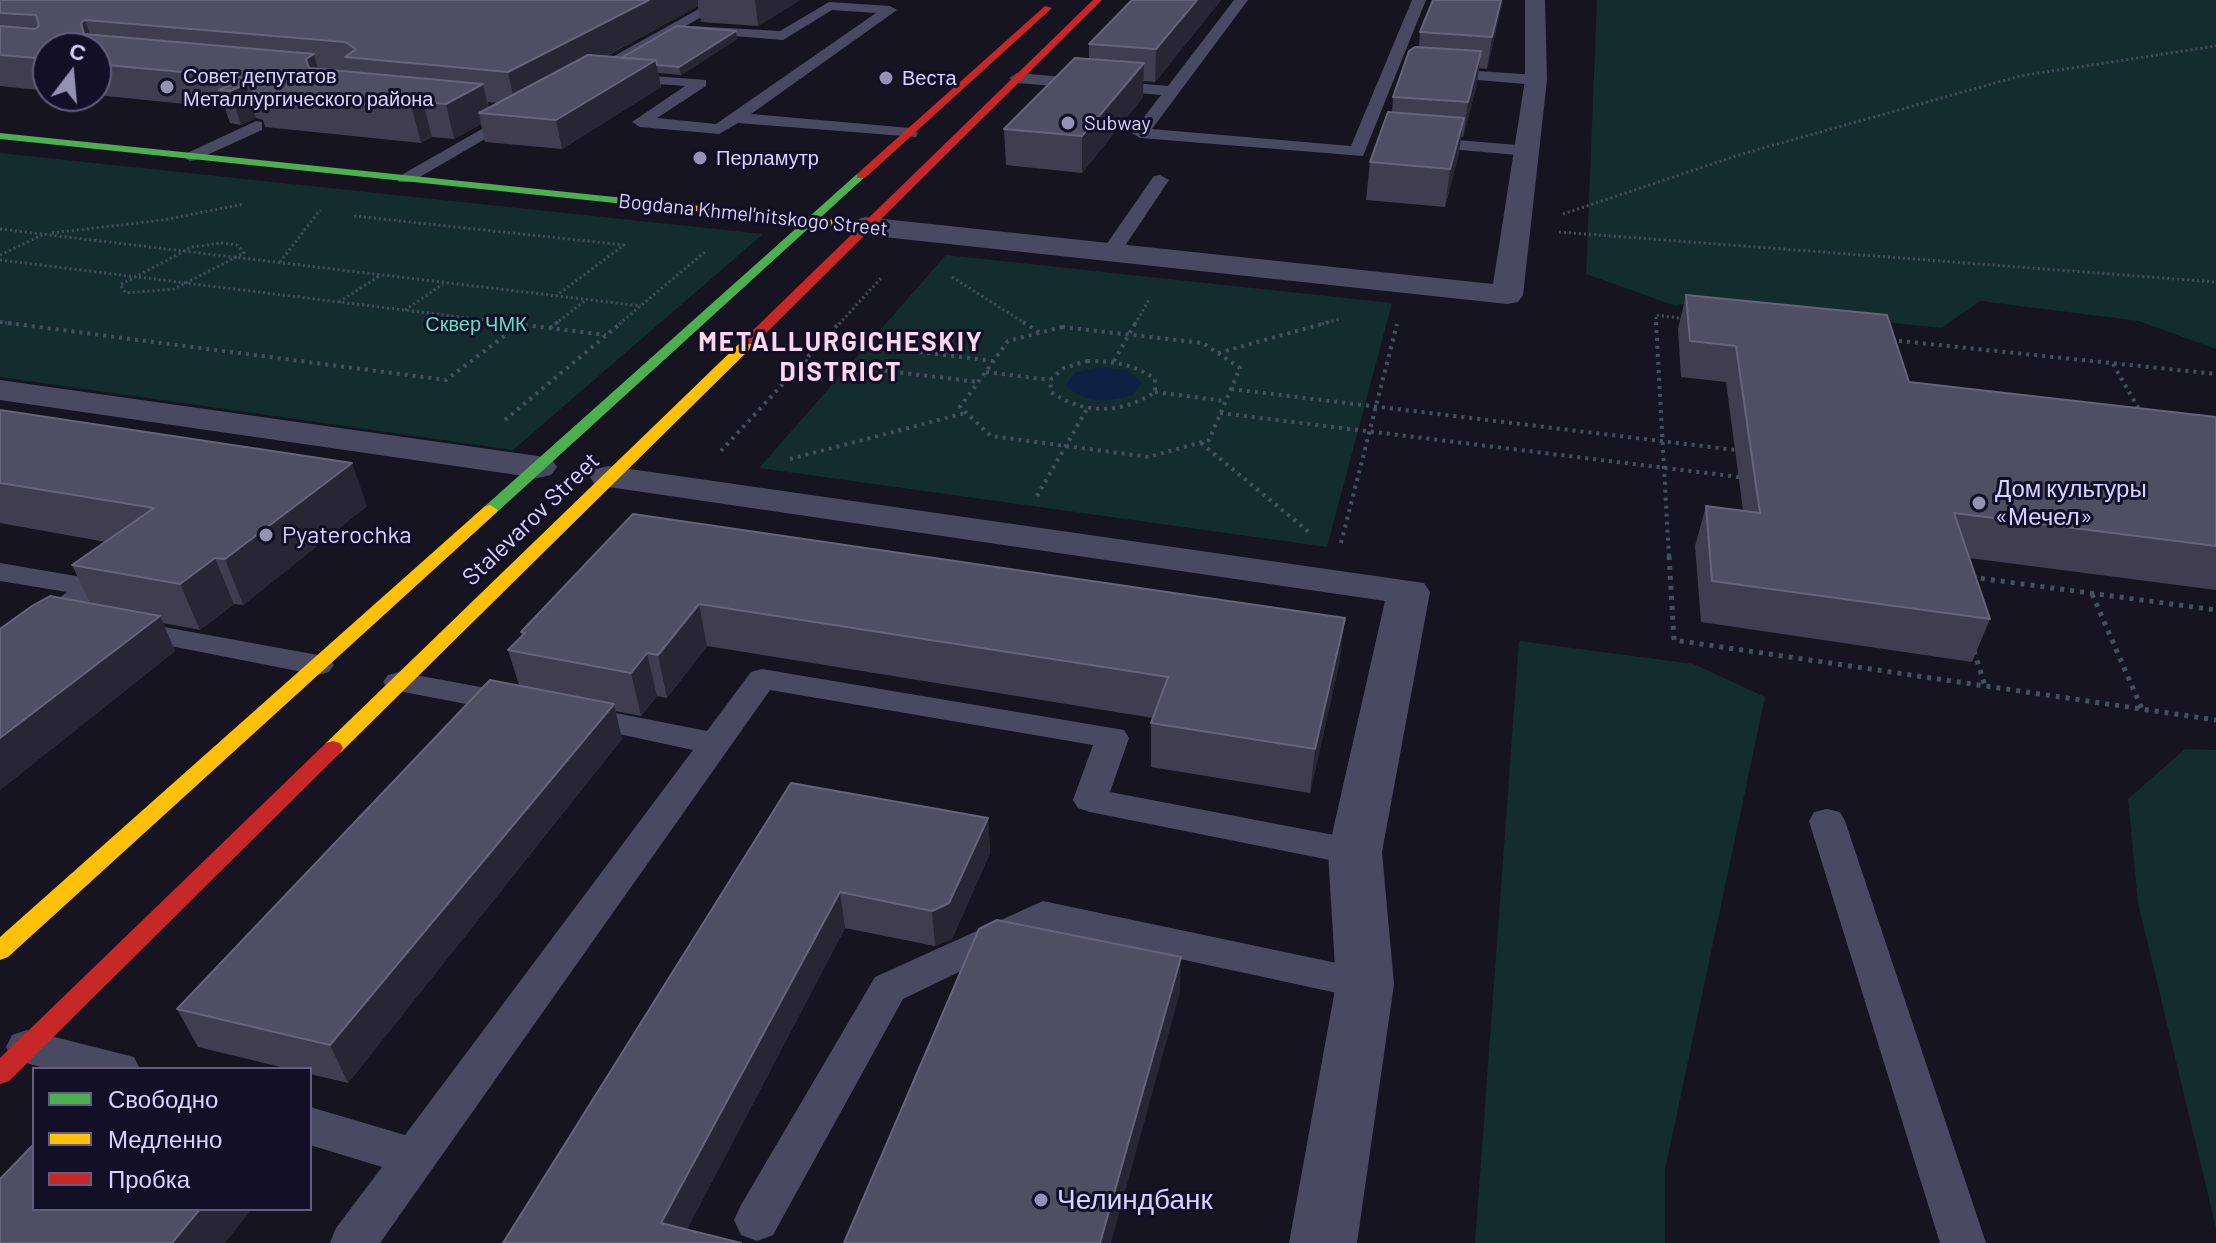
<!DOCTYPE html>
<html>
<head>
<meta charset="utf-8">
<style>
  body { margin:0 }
  #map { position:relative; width:2216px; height:1243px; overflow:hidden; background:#161421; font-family:Barlow,sans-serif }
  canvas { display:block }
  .legend { position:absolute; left:32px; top:1067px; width:280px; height:144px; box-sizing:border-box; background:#130f26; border:2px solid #625e7d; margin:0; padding:10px 14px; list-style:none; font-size:24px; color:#d9d4ff }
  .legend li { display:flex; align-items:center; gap:16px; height:40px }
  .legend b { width:40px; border:2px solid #625e7d }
  .north { position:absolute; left:32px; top:32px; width:80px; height:80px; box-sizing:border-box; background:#130f26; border:2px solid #625e7d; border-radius:50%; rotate:16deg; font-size:22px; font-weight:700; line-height:32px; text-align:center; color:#d9d4ff }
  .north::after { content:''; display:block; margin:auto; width:28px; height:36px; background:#9591b1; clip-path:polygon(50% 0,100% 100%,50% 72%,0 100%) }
</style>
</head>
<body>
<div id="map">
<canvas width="2216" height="1243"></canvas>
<ul class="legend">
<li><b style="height:10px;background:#4caf50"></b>Свободно</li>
<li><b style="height:10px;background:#ffc107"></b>Медленно</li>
<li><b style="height:10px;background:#c62828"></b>Пробка</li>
</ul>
<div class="north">С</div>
</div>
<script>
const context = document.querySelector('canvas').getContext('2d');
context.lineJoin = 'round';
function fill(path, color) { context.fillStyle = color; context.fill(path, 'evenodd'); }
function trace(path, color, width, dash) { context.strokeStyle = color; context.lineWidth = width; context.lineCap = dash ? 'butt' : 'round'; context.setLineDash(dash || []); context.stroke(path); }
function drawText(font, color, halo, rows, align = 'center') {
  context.font = font + ' Barlow,sans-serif'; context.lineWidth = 6; context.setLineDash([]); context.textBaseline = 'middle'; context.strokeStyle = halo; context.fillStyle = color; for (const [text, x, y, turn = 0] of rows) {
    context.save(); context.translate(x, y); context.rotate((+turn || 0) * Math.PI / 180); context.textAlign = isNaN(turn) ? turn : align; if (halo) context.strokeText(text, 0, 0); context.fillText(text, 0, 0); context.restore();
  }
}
fill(new Path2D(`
  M 1597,0 L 2216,0 L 2216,349 L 2139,321 L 1980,301 L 1942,328 L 1690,302 L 1676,306 L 1586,274 Z
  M 0,153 L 763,234 L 513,450 L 0,377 Z
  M 946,255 L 1392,303 L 1327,547 L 759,468 Z
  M 1519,641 L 1694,664 L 1765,697 L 1665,1170 L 1665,1243 L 1475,1243 Z
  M 2185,749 L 2216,750 L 2216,1228 L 2138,903 L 2128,799 Z`), '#132c2d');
fill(new Path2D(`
  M 1099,367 L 1127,370 L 1141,382 L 1133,395 C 1107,402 1087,404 1066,386 L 1074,373 Z`), '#0d2144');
trace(new Path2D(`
  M 1563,214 L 1742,154 L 2020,76 L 2216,46
  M 354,216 L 624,245 L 556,296
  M 0,229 L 641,306
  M 1559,232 L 2216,282
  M 52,233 L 163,220 L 244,204
  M 221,243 L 237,245 L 244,253 L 174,289 L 126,293 L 120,285 L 192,247 Z
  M 0,255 L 42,235
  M 0,260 L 517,324
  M 280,262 L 320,210
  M 952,277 L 1026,324
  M 339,302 L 381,275
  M 405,310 L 443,284
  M 0,322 L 15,324
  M 555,324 L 586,300
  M 619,324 L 706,251
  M 839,324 L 883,276
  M 1135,324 L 1150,298
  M 1322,324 L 1340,319
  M 1656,324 L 1656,315 L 1687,319`), '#44505f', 3, [2, 3]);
trace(new Path2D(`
  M 0,322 L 446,380 L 519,325
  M 501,322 L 606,335
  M 1023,322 L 1039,332
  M 1656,322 L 1669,558
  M 1062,327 L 1203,343 L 1240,368 L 1209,440 L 1149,457 L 991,436 L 960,407 L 1008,341 Z
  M 550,328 L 558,322
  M 824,340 L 993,361
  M 1891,340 L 2216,374
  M 1218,353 L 1329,322
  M 805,361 L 978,382
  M 1087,361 C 1113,361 1134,364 1155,379 L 1155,392 C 1121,414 1085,415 1051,392 L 1050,380 L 1064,368 Z
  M 1114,361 L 1136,322
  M 2113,364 L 2140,411
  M 986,372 L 1050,380
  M 1231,389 L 1735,450
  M 1155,392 L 1225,401
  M 1220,413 L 1739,477
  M 505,420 L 622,322
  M 1201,443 L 1310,533
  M 721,451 L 840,322
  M 790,459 L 965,413
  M 1037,496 L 1087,409
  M 1341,543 L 1397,324`), '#44505f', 4, [3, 5]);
trace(new Path2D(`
  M 1669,556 L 1674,640 L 2216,720
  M 1971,577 L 2216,610
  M 2092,594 L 2142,709
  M 1974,651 L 1985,686`), '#44505f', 5, [4, 6]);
fill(new Path2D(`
  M 715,0 L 732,0 L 591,79 L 578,76 Z
  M 1234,0 L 1248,0 L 1152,129 L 1351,146 L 1412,0 L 1426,0 L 1363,156 L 1140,138 L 1132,133 L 1161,95 L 1017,83 L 1009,78 L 1017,73 L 1168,86 Z
  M 829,2 L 890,6 L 897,10 L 751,114 L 910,128 L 918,133 L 916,137 L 738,123 L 719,134 L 640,127 L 632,122 L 685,86 L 618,81 L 613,79 L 613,73 L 706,80 L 706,86 L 657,118 L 716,124 L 876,13 L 832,10 L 783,40 L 697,33 L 690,29 L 692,26 L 780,31 Z
  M 1436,68 L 1536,75 L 1544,80 L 1536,85 L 1431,76 L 1428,73 Z
  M 517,109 L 525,114 L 523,117 L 411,182 L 399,182 L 396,178 Z
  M 256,121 L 262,122 L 262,130 L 196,160 L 190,161 L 181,156 Z
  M 1421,137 L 1529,146 L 1538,151 L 1529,156 L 1415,146 L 1412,142 Z
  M 1160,175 L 1169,180 L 1121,252 L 1118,256 L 1104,256 L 1101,252 L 1154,176 Z
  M 0,563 L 93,579 L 103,582 L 108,588 L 76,613 L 79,617 L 75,623 L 64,626 L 42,621 L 38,615 L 67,592 L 0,581 Z
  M 131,621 L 318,655 L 329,658 L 334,665 L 329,672 L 318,675 L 120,636 L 116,630 L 120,624 Z
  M 762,669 L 1124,730 L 1129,738 L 1110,792 L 1355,839 L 1368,843 L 1373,852 L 1368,861 L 1355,865 L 1090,812 L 1078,808 L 1073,800 L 1093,745 L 770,690 L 380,1243 L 330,1243 L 336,1228 L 382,1167 L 310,1145 L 310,1107 L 405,1135 L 693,750 L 568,723 L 564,716 L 568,709 L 580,706 L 707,731 L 751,672 Z
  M 399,672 L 513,693 L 524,696 L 529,703 L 524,710 L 513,713 L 388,689 L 383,682 L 388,675 Z
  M 1827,809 L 1840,812 L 1845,821 L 1986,1243 L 1940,1243 L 1809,821 L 1814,812 Z
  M 1043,901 L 1365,969 L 1379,973 L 1385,984 L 1379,995 L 1365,999 L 1046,930 L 903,999 L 773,1235 L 757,1241 L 741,1235 L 734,1220 L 741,1205 L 875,977 Z
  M 27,1030 L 134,1057 L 140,1069 L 48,1069 L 12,1059 L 6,1047 L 12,1035 Z`), '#4a4962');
fill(new Path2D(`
  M 1525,0 L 1545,0 L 1547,80 L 1523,295 L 1518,302 L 1507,304 L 865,235 L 855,232 L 851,226 L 855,220 L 865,217 L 1493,284 L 1525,80 Z
  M 0,380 L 538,456 L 551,459 L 557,467 L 551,475 L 538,478 L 0,400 Z
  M 609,466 L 1424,583 L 1430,592 L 1382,852 L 1394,984 L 1357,1243 L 1289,1243 L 1336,984 L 1328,852 L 1385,601 L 595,485 L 590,477 L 595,469 Z`), '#4a4962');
fill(new Path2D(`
  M 0,133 L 634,199 L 640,202 L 634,205 L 0,139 Z
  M 857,174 L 866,176 L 496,513 L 484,513 L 482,510 L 484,507 Z`), '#4caf50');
fill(new Path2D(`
  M 634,199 L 833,220 L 839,223 L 833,226 L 630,204 L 630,200 Z
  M 750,337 L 757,341 L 755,344 L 340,753 L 326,753 L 323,748 L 326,743 L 745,338 Z
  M 490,505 L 498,510 L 496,513 L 8,957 L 0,960 L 0,937 L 484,507 Z`), '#ffc107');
fill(new Path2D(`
  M 1093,0 L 1102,0 L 755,344 L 745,344 L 745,338 Z
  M 1045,6 L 1052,8 L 865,178 L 857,178 L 857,174 Z
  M 333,741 L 340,743 L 343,748 L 340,753 L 9,1081 L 0,1084 L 0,1058 L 326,743 Z`), '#c62828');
fill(new Path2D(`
  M 0,0 L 800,0 L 758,26 L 701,22 L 698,6 L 605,57 L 621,58 L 737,39 L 681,75 L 658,73 L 661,87 L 562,149 L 485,142 L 481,124 L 454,139 L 432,137 L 421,143 L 265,127 L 263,120 L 256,118 L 241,125 L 230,123 L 225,108 L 96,95 L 96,48 L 48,48 L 48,91 L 0,86 ZM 488,102 L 497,103 L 489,108 Z
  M 1132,0 L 1221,0 L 1155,82 L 1143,81 L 1143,97 L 1082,173 L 1006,165 L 1004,129 L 1089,59 L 1089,44 Z
  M 1503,0 L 1487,69 L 1479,68 L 1477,84 L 1463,137 L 1461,137 L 1459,153 L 1445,207 L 1366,200 L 1370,162 L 1392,112 L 1393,97 L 1419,47 L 1420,32 Z
  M 1686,295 L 1909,382 L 2216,417 L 2216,590 L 1969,558 L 1990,619 L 1972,662 L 1701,622 L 1695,546 L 1706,506 L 1743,510 L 1726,382 L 1681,377 L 1678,329 Z
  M 0,410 L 367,506 L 243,605 L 234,604 L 200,630 L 163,623 L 175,651 L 0,790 L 0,629 L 90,603 L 72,565 L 106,542 L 0,523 Z
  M 633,514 L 1340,660 L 1310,793 L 1151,767 L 1151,723 L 1153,718 L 707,646 L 667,698 L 657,696 L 641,716 L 615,711 L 622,739 L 348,1083 L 310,1074 L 310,1069 L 289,1069 L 198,1047 L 177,1009 L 519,685 L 508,650 L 522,636 L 521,632 Z
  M 791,783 L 988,818 L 990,853 L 952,939 L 935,946 L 845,928 L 687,1229 L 503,1243 Z`), '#403d50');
fill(new Path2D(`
  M 649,0 L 698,0 L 698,6 L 515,105 L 508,72 Z
  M 755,0 L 800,0 L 758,26 Z
  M 1197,0 L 1221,0 L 1155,82 L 1156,49 Z
  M 1501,0 L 1503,0 L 1487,69 L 1492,37 Z
  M 85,20 L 95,48 L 84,34 L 81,23 Z
  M 736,31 L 737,39 L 681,75 L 679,67 Z
  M 1481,51 L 1477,84 L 1463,137 L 1468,102 Z
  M 314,54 L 323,87 L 316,92 L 306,59 Z
  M 656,60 L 661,87 L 562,149 L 556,120 Z
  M 1144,63 L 1143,97 L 1082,173 L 1082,136 Z
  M 246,84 L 256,118 L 241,125 L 230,91 Z
  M 483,84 L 490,114 L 479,113 L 481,124 L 454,139 L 446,104 Z
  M 423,102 L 432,137 L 421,143 L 412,108 Z
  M 1464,118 L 1459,153 L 1445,207 L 1450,169 Z
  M 352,463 L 367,506 L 243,605 L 225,559 Z
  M 215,558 L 234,604 L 200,630 L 180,584 Z
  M 699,604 L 707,646 L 667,698 L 658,655 Z
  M 160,616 L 175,651 L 0,790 L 0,738 Z
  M 1345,618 L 1340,660 L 1310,793 L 1315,749 Z
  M 647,653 L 657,696 L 641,716 L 631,673 Z
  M 614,704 L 622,739 L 348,1083 L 330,1045 Z
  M 988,818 L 990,853 L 952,939 L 935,946 L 932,911 Z
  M 840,892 L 845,928 L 680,1243 L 661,1223 Z
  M 1181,957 L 1180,992 L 1111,1243 L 1100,1243 Z
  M 200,1209 L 252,1209 L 225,1243 L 172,1243 Z`), '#282635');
const building = new Path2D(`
  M 0,0 L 649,0 L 508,72 L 345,57 L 356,49 L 345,42 L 85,20 L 81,23 L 84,34 L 314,54 L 306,59 L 309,68 L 483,84 L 446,104 L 423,102 L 412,108 L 254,93 L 253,86 L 246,84 L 230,91 L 219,90 L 247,78 L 96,64 L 96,48 L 48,48 L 48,59 L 0,55 L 0,26 L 35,29 L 39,26 L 36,15 L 0,13 Z
  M 1132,0 L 1197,0 L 1156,49 L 1089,44 Z
  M 1433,0 L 1501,0 L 1492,37 L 1420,32 Z
  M 677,26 L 736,31 L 679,67 L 657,65 L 656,60 L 621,58 Z
  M 1415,47 L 1481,51 L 1468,102 L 1393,97 L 1409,51 Z
  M 588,55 L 656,60 L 556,120 L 479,113 Z
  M 1075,58 L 1144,63 L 1082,136 L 1004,129 Z
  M 1388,112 L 1464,118 L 1450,169 L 1370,162 Z
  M 1686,295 L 1887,315 L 1909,382 L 2216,417 L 2216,546 L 1954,513 L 1990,619 L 1712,581 L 1706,506 L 1760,513 L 1736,346 L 1690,341 Z
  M 0,410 L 352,463 L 225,559 L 215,558 L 180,584 L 72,565 L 154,508 L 0,483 Z
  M 633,514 L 1345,618 L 1315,749 L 1151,723 L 1168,677 L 699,604 L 658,655 L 647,653 L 631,673 L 508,650 L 525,633 L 521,632 Z
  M 50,596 L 160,616 L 0,738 L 0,629 L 32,606 Z
  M 490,680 L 614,704 L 330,1045 L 177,1009 Z
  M 791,783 L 988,818 L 949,903 L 932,911 L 840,892 L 661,1223 L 741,1243 L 503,1243 Z
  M 997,920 L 1181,957 L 1100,1243 L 844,1243 L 979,929 Z
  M 34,1144 L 34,1209 L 200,1209 L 172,1243 L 0,1243 L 0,1179 Z`);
fill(building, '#504e63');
trace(building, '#66637b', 2);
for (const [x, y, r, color] of [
  [886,78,8,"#9591b1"],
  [167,87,8,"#9591b1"],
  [1068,123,8,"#9591b1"],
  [700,158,8,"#9591b1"],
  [1979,503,8,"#9591b1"],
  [266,535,8,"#9591b1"],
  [1041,1200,8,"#9591b1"]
]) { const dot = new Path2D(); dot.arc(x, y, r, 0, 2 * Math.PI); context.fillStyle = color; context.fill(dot); trace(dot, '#130f26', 3); }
drawText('20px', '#d9d4ff', '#130f26', [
  ["Совет депутатов",183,76],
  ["Металлургического района",183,99],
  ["Веста",902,78],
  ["Subway",1084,123],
  ["Перламутр",716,158]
], 'left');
drawText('20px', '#d9d4ff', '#130f26', [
  ["Bogdana Khmel'nitskogo Street",753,215,6]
]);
drawText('20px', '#5fe0c0', '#130f26', [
  ["Сквер ЧМК",476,324]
]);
drawText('24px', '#d9d4ff', '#130f26', [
  ["Дом культуры",1995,489],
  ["«Мечел»",1995,517],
  ["Pyaterochka",282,535]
], 'left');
drawText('24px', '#d9d4ff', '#130f26', [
  ["Stalevarov Street",531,519,-44]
]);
context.letterSpacing = '2px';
drawText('bold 26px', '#ffd6f0', '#130f26', [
  ["METALLURGICHESKIY",841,342],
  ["DISTRICT",841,372]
]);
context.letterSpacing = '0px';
drawText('28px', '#d9d4ff', '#130f26', [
  ["Челиндбанк",1057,1200]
], 'left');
</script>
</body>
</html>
